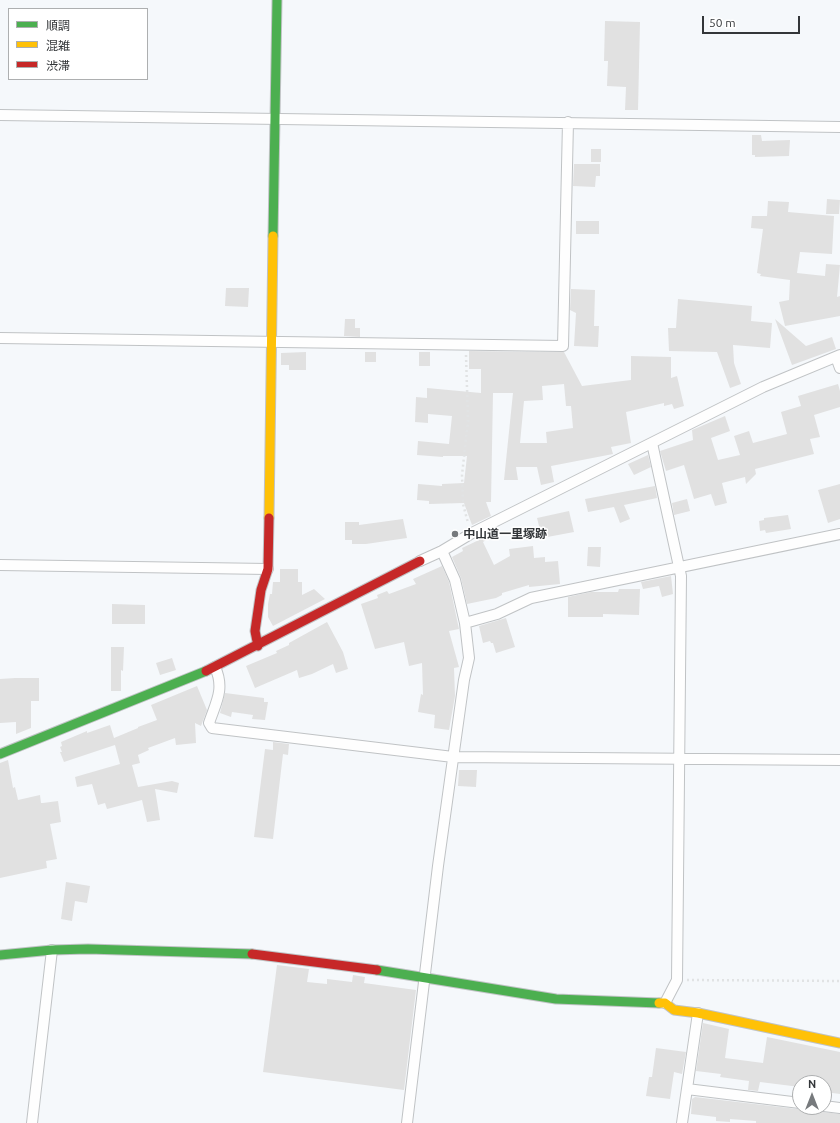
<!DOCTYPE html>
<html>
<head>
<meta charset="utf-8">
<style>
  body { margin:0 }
  #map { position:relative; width:840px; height:1123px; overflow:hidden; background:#f5f8fb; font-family:Ubuntu,"Noto Sans JP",sans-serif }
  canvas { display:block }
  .legend { position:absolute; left:8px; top:8px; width:140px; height:72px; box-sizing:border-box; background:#fff; border:1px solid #adafb0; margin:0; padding:5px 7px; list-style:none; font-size:12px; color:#333639 }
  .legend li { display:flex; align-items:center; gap:8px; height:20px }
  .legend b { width:20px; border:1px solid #adafb0 }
  .north { position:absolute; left:792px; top:1075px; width:40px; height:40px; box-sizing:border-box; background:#fff; border:1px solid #adafb0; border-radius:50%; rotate:0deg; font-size:11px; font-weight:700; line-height:16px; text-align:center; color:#333639 }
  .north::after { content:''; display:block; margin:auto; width:14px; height:18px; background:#777a7d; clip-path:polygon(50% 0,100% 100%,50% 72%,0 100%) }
  .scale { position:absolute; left:702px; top:16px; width:98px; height:18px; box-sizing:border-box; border:2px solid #333639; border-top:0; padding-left:5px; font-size:12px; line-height:14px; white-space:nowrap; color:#333639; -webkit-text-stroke:3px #fff; paint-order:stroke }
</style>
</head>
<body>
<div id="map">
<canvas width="840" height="1123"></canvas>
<ul class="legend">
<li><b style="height:5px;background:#4caf50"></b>順調</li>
<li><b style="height:5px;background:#ffc107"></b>混雑</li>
<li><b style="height:5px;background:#c62828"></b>渋滞</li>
</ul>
<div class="north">N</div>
<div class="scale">50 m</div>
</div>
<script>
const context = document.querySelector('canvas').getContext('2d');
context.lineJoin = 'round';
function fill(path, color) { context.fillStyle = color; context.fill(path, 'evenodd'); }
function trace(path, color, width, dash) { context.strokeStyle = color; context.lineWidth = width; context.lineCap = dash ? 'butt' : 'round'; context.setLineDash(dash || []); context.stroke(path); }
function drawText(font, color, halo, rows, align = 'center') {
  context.font = font + ' Ubuntu,"Noto Sans JP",sans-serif'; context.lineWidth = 3; context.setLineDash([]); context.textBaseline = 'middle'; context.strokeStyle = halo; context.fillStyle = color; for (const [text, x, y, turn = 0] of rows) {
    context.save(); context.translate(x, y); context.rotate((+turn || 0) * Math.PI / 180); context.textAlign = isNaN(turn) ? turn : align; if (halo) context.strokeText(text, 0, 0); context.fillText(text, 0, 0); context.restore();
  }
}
fill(new Path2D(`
  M 605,21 L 640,22 L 638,110 L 625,110 L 626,87 L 607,86 L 608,61 L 604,61 Z
  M 752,135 L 761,135 L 762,141 L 790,140 L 789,156 L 755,157 L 755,155 L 752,155 Z
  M 591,149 L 601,149 L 601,162 L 591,162 Z
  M 574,164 L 600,164 L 600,176 L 596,176 L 595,187 L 573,186 Z
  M 827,199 L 840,200 L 839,214 L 826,214 Z
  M 768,201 L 789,202 L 788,212 L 834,216 L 832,254 L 800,252 L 797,273 L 825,276 L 826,264 L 840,265 L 837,297 L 840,296 L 840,316 L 785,326 L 779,302 L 789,300 L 790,280 L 760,276 L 761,274 L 757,273 L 763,229 L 751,228 L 752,216 L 767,216 Z
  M 576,221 L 599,221 L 599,234 L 576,234 Z
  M 226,288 L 249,288 L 248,307 L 225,306 Z
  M 571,289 L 595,290 L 594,326 L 599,326 L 598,347 L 574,346 L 576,313 L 570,310 Z
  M 678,299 L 752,306 L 751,321 L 772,323 L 770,348 L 733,345 L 734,363 L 741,384 L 730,388 L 717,352 L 669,351 L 668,328 L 676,328 Z
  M 345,319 L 355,319 L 355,328 L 360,328 L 360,337 L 344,336 Z
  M 775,319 L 806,346 L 832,337 L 836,349 L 792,365 Z
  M 469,351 L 564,352 L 582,386 L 631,380 L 631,356 L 671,357 L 671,378 L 677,376 L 684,406 L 674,409 L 672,404 L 664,406 L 664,403 L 626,412 L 631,443 L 611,447 L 613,454 L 551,466 L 554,482 L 541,485 L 537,467 L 516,467 L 518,480 L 504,480 L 513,393 L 493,393 L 491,502 L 486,502 L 491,516 L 472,525 L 464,503 L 429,504 L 429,501 L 417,500 L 418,484 L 442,486 L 442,484 L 464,483 L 467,456 L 443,456 L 443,457 L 417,455 L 418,441 L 449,444 L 452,416 L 428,414 L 428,423 L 415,422 L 416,397 L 427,398 L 427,388 L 481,393 L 481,369 L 469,369 ZM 564,384 L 566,406 L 571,406 L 573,428 L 546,432 L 547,443 L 520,443 L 524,401 L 543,400 L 542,386 Z
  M 306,352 L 306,370 L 289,370 L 289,365 L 281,365 L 281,353 Z
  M 365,352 L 376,352 L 376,362 L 365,362 Z
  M 419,352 L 430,352 L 430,366 L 419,366 Z
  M 838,384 L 840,391 L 840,407 L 814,415 L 820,437 L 810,439 L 814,454 L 755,469 L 756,474 L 746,484 L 745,477 L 722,483 L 727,503 L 715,506 L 711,494 L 694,499 L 684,465 L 666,471 L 660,451 L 693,440 L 692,430 L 725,416 L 730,431 L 711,438 L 718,460 L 740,455 L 734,436 L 749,431 L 753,443 L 787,434 L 781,412 L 801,406 L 798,396 Z
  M 648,455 L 651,467 L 634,475 L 628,464 Z
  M 840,484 L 840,519 L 828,523 L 818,490 Z
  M 655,486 L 657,498 L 624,505 L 630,519 L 620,523 L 614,507 L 588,512 L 585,499 Z
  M 687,499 L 690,511 L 674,515 L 672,503 Z
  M 569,511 L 574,532 L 542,538 L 537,518 Z
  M 788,515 L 791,529 L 766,533 L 765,530 L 760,531 L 759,521 L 764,520 L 764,518 Z
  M 403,519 L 407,538 L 366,544 L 352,544 L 352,540 L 345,540 L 345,522 L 359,522 L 359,525 Z
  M 486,533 L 489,538 L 483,542 L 494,565 L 510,556 L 509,549 L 533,546 L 534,558 L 545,557 L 545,562 L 558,561 L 560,584 L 529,587 L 529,585 L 502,593 L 502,595 L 496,598 L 467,604 L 461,578 L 452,557 L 463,551 L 462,548 L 479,540 L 477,538 Z
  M 588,547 L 601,547 L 600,567 L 587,566 Z
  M 442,566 L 449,582 L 459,629 L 449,631 L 459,667 L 454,668 L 455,696 L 449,730 L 434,728 L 435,715 L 418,712 L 421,694 L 423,695 L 422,663 L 409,666 L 404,642 L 375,649 L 361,604 L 378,598 L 377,595 L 387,591 L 389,594 L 416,584 L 413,579 Z
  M 280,569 L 298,569 L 298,582 L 302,582 L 302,595 L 314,589 L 325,599 L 273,626 L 268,617 L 268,604 L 270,594 L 272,594 L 273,582 L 280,582 Z
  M 671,576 L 673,594 L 662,597 L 659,586 L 643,589 L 641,582 Z
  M 619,589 L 640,589 L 639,615 L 603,614 L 603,617 L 568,617 L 568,597 L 591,592 L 618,592 Z
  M 112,604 L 145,605 L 145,624 L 112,624 Z
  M 506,618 L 515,647 L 496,653 L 493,643 L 491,643 L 490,641 L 483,643 L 479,626 Z
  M 327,622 L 343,652 L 348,669 L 336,673 L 333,664 L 312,674 L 299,678 L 297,670 L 255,688 L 246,666 L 277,653 L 276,651 L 289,645 L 289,643 Z
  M 111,647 L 124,647 L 123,671 L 121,670 L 121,691 L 111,691 Z
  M 172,658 L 176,670 L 160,675 L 156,663 Z
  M 15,678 L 39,678 L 39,701 L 31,701 L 31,728 L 16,734 L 16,722 L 0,723 L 0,679 Z
  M 197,686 L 207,710 L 201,726 L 195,723 L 196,743 L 176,745 L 175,738 L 148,748 L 149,750 L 138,755 L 140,763 L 132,765 L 138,787 L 172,781 L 179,783 L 177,793 L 155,789 L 160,820 L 147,822 L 142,800 L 107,809 L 105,803 L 98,805 L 92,784 L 77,787 L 75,777 L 120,764 L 115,745 L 64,762 L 60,752 L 62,752 L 60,747 L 62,746 L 61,742 L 87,731 L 87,733 L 110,725 L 114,738 L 138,728 L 138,727 L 157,720 L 151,705 Z
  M 225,693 L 264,698 L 264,702 L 268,702 L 265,720 L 252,719 L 253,715 L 232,712 L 231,717 L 220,713 Z
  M 273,742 L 289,744 L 288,755 L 283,754 L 273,839 L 254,837 L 265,749 L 273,750 Z
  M 8,760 L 13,788 L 15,787 L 18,800 L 40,795 L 41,803 L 43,803 L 58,801 L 61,822 L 50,824 L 57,859 L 46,861 L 47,868 L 0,878 L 0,763 Z
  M 459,770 L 477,770 L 476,787 L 458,786 Z
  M 66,882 L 90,886 L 87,903 L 75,901 L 72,921 L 61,919 Z
  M 277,965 L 309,969 L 307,982 L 327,984 L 327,979 L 352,982 L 353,975 L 365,977 L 364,983 L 416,990 L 404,1090 L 263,1072 Z
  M 703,1023 L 729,1029 L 725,1058 L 763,1063 L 767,1037 L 840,1052 L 840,1094 L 825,1092 L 826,1083 L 800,1083 L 800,1087 L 760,1082 L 758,1091 L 748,1090 L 749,1081 L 720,1077 L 721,1074 L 696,1071 Z
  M 656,1048 L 686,1052 L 682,1074 L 674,1072 L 670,1099 L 646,1096 L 649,1077 L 652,1077 Z
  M 695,1097 L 840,1114 L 840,1123 L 756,1123 L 756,1121 L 730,1119 L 730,1122 L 716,1121 L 716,1117 L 691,1114 L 692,1099 Z`), '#e1e1e1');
const street = new Path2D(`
  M 0,115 L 840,127
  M 0,338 L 563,346 L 568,122
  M 836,357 L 840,368
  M 652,443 L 681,576 L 677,980 L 665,1003
  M 420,561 L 442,551 L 472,533 L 763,387 L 840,355
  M 0,565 L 268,569
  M 465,623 L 497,614 L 531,598 L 840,534
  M 215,667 C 225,689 216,702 209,723 L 212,728 L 453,757 L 840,760
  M 687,1089 L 800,1103
  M 824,1106 L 840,1108
  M 32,1123 L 52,950
  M 407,1123 L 438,866 L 464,680 L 469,658 L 465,623 L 455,580 L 442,551
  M 682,1123 L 698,1013`);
const fast = new Path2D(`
  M 273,236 L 277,0
  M 0,754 L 206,671
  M 0,955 L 52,950 L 88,949 L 252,954
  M 377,970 L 556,999 L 659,1003`);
const slow = new Path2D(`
  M 269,518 L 273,236
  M 659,1003 L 665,1003 L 674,1010 L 698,1013 L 840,1043`);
const jam = new Path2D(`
  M 258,646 L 255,631 L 261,590 L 268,569 L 269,518
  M 206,671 L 420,561
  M 252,954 L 377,970`);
trace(street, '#c0c3c5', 12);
trace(fast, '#c0c3c5', 11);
trace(slow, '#c0c3c5', 11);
trace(jam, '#c0c3c5', 11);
trace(new Path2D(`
  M 466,355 L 468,421 L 462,475 L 463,504 L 468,523
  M 687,980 L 840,981`), '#e1e3e4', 2.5, [2, 3]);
trace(street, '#fefefe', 10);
trace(fast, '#4caf50', 9);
trace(slow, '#ffc107', 9);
trace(jam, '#c62828', 9);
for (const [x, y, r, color] of [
  [455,534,4,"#777a7d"]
]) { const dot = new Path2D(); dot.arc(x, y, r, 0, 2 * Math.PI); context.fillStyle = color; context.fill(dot); trace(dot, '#fff', 1.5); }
drawText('bold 12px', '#333639', '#fff', [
  ["中山道一里塚跡",463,534]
], 'left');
</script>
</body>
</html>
